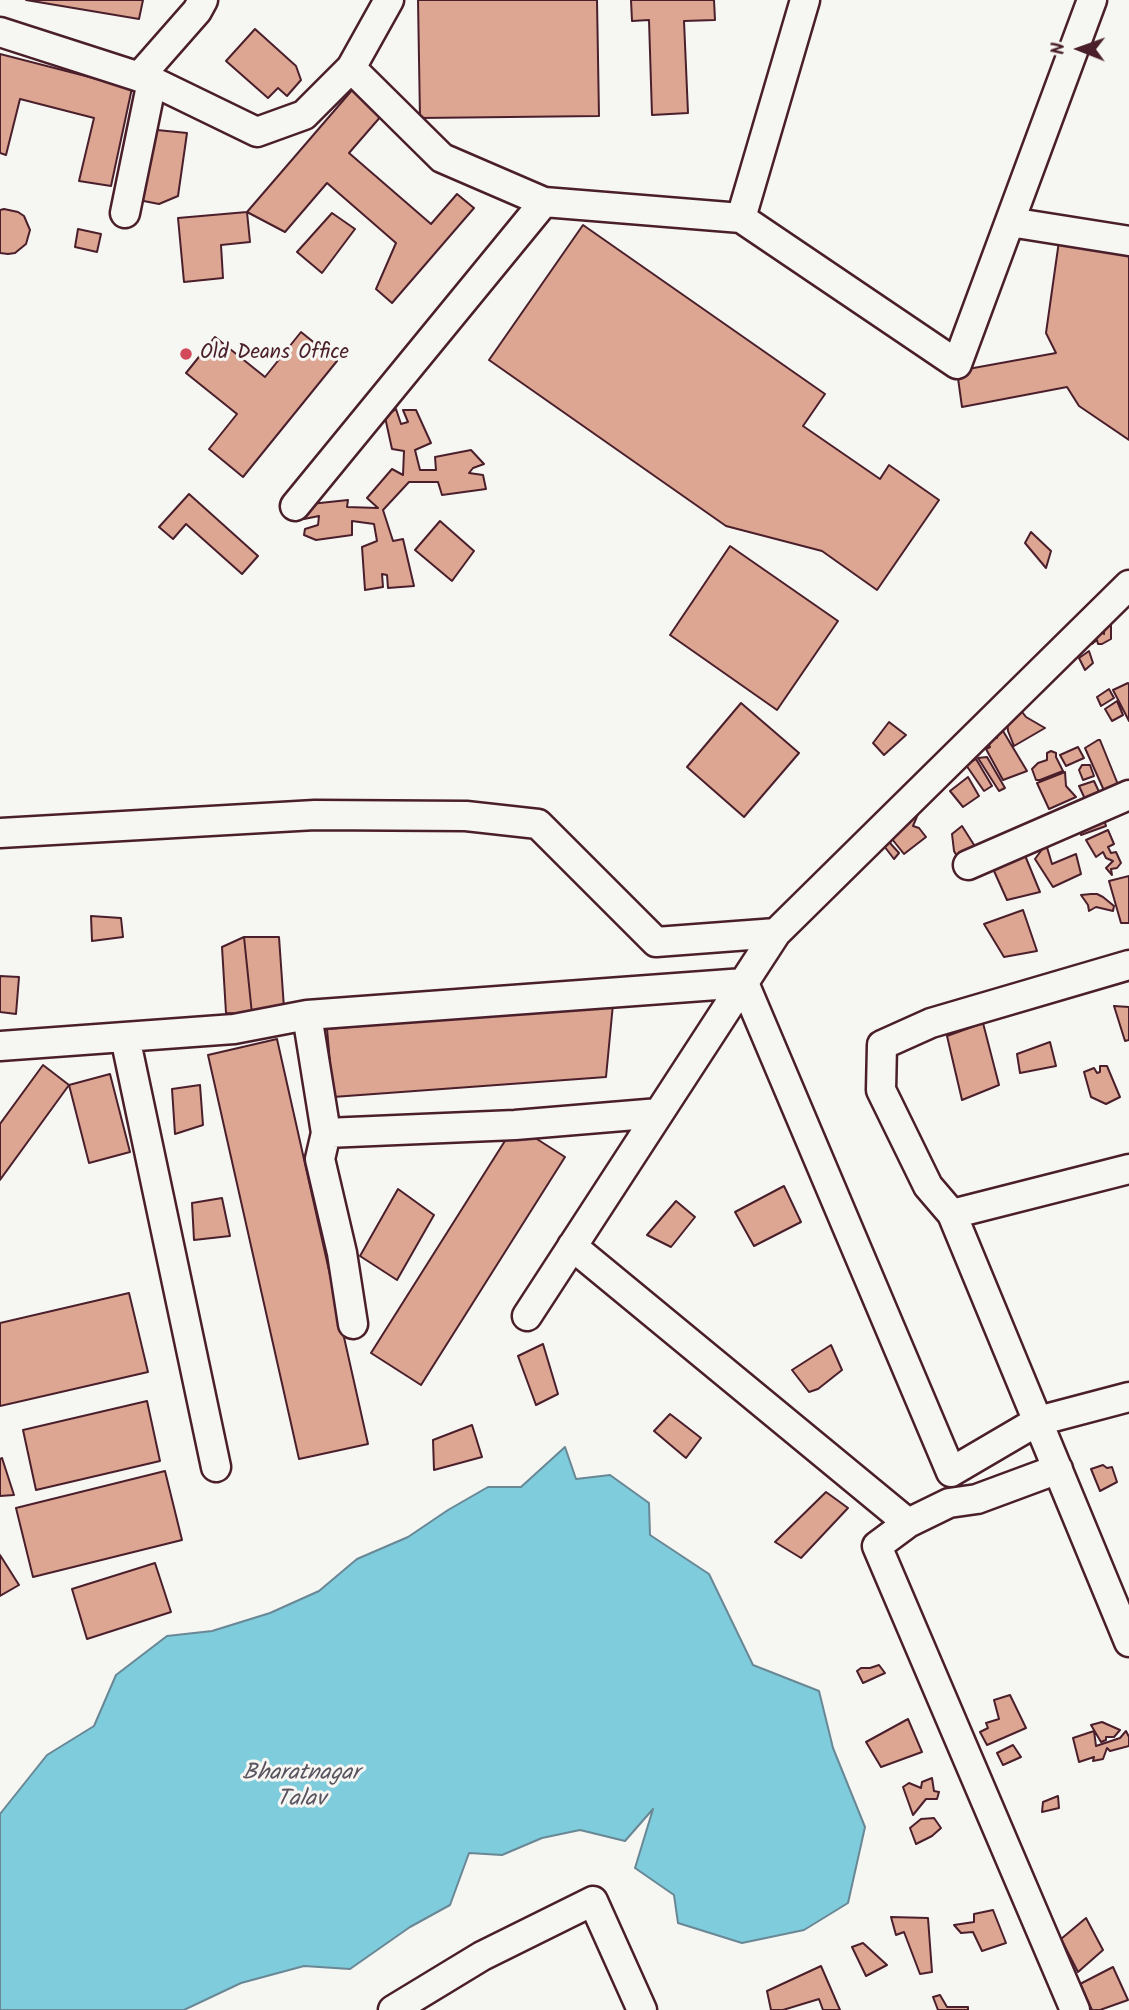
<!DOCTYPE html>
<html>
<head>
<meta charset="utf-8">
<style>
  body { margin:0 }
  #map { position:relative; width:1129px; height:2010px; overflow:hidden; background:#f6f6f2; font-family:Kalam,sans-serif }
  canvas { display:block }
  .north { position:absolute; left:1045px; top:14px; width:70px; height:70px; -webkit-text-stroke:5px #f6f6f2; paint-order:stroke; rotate:271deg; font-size:19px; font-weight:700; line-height:28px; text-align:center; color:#4a1f2b }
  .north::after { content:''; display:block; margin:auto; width:24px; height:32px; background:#4a1f2b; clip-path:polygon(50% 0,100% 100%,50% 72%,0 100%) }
</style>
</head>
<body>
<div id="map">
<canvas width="1129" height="2010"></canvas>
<div class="north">N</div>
</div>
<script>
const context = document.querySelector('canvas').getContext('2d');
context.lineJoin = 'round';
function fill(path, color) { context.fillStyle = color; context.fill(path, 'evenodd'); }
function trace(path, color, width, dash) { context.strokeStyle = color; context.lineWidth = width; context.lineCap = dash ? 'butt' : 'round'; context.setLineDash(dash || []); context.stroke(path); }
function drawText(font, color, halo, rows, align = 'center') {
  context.font = font + ' Kalam,sans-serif'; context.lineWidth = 6; context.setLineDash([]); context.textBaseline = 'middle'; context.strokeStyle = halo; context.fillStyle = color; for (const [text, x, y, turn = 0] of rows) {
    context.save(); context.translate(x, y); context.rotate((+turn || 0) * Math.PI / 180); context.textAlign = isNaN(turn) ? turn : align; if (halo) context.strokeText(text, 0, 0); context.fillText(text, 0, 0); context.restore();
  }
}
const water = new Path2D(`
  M 565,1447 L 576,1479 L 610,1475 L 649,1503 L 650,1535 L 709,1574 L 753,1665 L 819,1691 L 833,1748 L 865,1827 L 848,1903 L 804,1930 L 742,1943 L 678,1923 L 674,1895 L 635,1868 L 653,1809 L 625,1841 L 580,1830 L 542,1838 L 502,1855 L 469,1853 L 450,1905 L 410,1927 L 350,1969 L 304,1966 L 241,1983 L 184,2010 L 0,2010 L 0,1814 L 47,1755 L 94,1726 L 116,1675 L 167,1636 L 212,1631 L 270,1613 L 319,1591 L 357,1559 L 408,1537 L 448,1510 L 488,1487 L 521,1487 Z`);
fill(water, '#7eccdc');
trace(water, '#698795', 2);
const building = new Path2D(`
  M 26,0 L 143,0 L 139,19 Z
  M 418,0 L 597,0 L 599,116 L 420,118 Z
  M 631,0 L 714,0 L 715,20 L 684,21 L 688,113 L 652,115 L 649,20 L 632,21 Z
  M 255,29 L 296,66 L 301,80 L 287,96 L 278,88 L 268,98 L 226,61 Z
  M 0,54 L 132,88 L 111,186 L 79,181 L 94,118 L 20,99 L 6,155 L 0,153 Z
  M 353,89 L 382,115 L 349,153 L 431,224 L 457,194 L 474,208 L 392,303 L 376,289 L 396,243 L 327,183 L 285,232 L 247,212 Z
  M 137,128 L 187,133 L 178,196 L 159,204 L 118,196 Z
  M 4,209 L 18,212 L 24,216 L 30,230 L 26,244 L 15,253 L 8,254 L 0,253 L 0,210 Z
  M 247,212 L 250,242 L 221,245 L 223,278 L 184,282 L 178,218 Z
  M 332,213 L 355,229 L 322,273 L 297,252 Z
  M 583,225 L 825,394 L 803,426 L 880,479 L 889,465 L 939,500 L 877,590 L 822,551 L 726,526 L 489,360 Z
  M 78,229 L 101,234 L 97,252 L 75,247 Z
  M 1059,241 L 1129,249 L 1129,440 L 1079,406 L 1067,387 L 962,407 L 957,371 L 1056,353 L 1046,333 Z
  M 301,332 L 337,361 L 243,477 L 209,449 L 237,414 L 186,373 L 215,337 L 265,377 Z
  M 396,409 L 401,424 L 408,422 L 403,410 L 416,410 L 431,443 L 415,450 L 420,470 L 436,470 L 435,457 L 471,450 L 484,464 L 473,468 L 469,473 L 483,475 L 486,489 L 442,495 L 438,482 L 409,482 L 383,510 L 393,541 L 403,539 L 414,586 L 388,588 L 387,575 L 382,574 L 383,587 L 365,590 L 362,547 L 377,541 L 374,524 L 352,521 L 352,535 L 316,540 L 304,535 L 305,529 L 318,525 L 319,516 L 304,519 L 301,505 L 348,500 L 347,507 L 378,508 L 367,498 L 392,469 L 403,475 L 404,451 L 392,449 L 385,417 Z
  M 189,494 L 258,556 L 242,574 L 186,524 L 173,539 L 159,527 Z
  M 440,521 L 474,551 L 452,581 L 415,550 Z
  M 1031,532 L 1051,551 L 1046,568 L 1025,543 Z
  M 730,546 L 838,621 L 777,710 L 670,635 Z
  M 1104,624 L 1111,624 L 1111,639 L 1102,644 L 1098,644 L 1097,640 L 1092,644 L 1091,639 L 1097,630 L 1104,634 Z
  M 1089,651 L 1093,663 L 1085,670 L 1079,658 Z
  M 1128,683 L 1129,684 L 1129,721 L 1113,690 Z
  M 1109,689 L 1114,698 L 1101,706 L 1097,697 Z
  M 1117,701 L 1123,715 L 1112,721 L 1105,709 Z
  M 741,703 L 799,753 L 744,817 L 687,767 Z
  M 1016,704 L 1026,717 L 1045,728 L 1014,746 L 1008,731 L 1007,721 Z
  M 889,722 L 906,735 L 884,755 L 873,743 Z
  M 1003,731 L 1027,771 L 1003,780 L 986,749 L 990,747 L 983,734 L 997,738 L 998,733 Z
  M 1098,740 L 1100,740 L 1119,787 L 1106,795 L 1085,748 Z
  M 1078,747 L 1084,758 L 1066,766 L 1060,755 Z
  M 1051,751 L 1056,753 L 1056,757 L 1063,771 L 1040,780 L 1036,780 L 1032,769 L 1038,763 L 1047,760 L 1047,753 Z
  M 987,757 L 1005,788 L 999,791 L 978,758 Z
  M 976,759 L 992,786 L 984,791 L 966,765 Z
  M 1082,765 L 1090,765 L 1094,776 L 1083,780 L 1079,770 Z
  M 1065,772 L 1066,786 L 1076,797 L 1049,809 L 1037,783 Z
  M 968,777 L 979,796 L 963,807 L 950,791 Z
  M 1094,781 L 1100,794 L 1085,799 L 1079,786 Z
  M 1102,813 L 1106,826 L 1081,835 L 1078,826 Z
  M 918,814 L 913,826 L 919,828 L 926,837 L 904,854 L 892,839 L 890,843 L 899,853 L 894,859 L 881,842 Z
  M 962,826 L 976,848 L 959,860 L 954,851 L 952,834 Z
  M 1108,830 L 1114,844 L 1108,847 L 1111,853 L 1116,852 L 1121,863 L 1117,868 L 1111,869 L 1112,875 L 1106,868 L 1113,861 L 1106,858 L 1103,852 L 1096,857 L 1086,840 Z
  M 1046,844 L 1052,864 L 1076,854 L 1081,874 L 1053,887 L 1035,859 Z
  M 1024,853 L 1040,892 L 1007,900 L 994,871 Z
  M 1129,876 L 1129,923 L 1121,923 L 1109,881 Z
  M 1091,894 L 1097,894 L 1103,897 L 1114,906 L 1113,911 L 1096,907 L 1089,911 L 1088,905 L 1081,895 Z
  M 1023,910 L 1037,951 L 1004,957 L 984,924 Z
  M 91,916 L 121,918 L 123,937 L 92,941 Z
  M 244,937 L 252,1014 L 226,1013 L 222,947 Z
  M 244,937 L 279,937 L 284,1008 L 252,1014 Z
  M 0,976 L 19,977 L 16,1014 L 0,1012 Z
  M 613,1004 L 606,1077 L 333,1097 L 327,1029 Z
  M 1114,1006 L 1129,1007 L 1129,1040 L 1125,1041 Z
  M 983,1023 L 999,1085 L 962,1100 L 947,1036 Z
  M 277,1039 L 368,1444 L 299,1459 L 208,1055 Z
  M 1050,1042 L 1056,1066 L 1020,1073 L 1017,1054 Z
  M 43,1065 L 69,1085 L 0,1180 L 0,1124 Z
  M 1100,1066 L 1107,1066 L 1120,1097 L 1106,1104 L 1091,1097 L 1084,1072 L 1094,1068 L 1097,1073 L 1100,1072 Z
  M 110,1074 L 130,1152 L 89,1163 L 69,1085 Z
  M 200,1085 L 203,1125 L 175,1134 L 172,1089 Z
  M 515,1125 L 565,1157 L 421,1385 L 371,1353 Z
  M 784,1186 L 801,1222 L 754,1246 L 735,1212 Z
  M 398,1189 L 434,1215 L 397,1280 L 360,1256 Z
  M 222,1198 L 230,1236 L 194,1240 L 192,1203 Z
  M 676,1201 L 695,1217 L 671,1247 L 647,1235 Z
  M 129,1293 L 148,1372 L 0,1406 L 0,1323 Z
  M 543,1344 L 558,1394 L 536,1405 L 518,1356 Z
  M 831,1345 L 842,1370 L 818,1389 L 809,1392 L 792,1370 Z
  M 147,1401 L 160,1461 L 36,1490 L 23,1430 Z
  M 670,1414 L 701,1438 L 686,1458 L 654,1431 Z
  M 472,1425 L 482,1457 L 434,1470 L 433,1440 Z
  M 2,1458 L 14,1495 L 0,1496 L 0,1459 Z
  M 1103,1465 L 1107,1468 L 1112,1467 L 1117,1482 L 1100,1491 L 1091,1469 Z
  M 165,1471 L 182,1540 L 33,1577 L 16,1508 Z
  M 826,1492 L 848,1508 L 801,1558 L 775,1542 Z
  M 0,1555 L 19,1585 L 0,1596 Z
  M 155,1563 L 171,1612 L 87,1639 L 72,1589 Z
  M 879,1665 L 885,1673 L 863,1683 L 857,1671 L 861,1668 L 870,1668 Z
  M 1010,1695 L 1026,1728 L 987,1745 L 980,1732 L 988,1728 L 986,1723 L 999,1719 L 994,1700 Z
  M 908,1719 L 922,1752 L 881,1767 L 866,1742 Z
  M 1102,1722 L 1120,1730 L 1114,1737 L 1106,1737 L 1106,1740 L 1101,1742 L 1091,1725 Z
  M 1094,1731 L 1096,1746 L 1120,1738 L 1126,1731 L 1129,1737 L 1129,1746 L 1110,1751 L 1107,1748 L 1103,1759 L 1093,1761 L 1094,1757 L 1079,1762 L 1073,1738 Z
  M 1013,1745 L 1021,1757 L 1003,1765 L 997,1753 Z
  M 932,1778 L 934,1791 L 939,1792 L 937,1799 L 926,1799 L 913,1815 L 903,1787 L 909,1783 L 921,1788 L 922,1782 Z
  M 1058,1796 L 1059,1808 L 1042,1812 L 1043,1802 Z
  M 934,1818 L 941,1828 L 932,1836 L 916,1844 L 910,1828 L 921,1819 Z
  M 993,1910 L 1006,1943 L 982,1951 L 973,1932 L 961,1933 L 954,1925 L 974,1922 L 974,1914 Z
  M 891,1917 L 928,1918 L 932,1972 L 920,1974 L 904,1932 L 896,1935 Z
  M 1086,1918 L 1103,1950 L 1078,1972 L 1061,1939 Z
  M 863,1943 L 887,1965 L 866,1976 L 852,1947 Z
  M 821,1966 L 840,2010 L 823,2010 L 819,1999 L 783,2010 L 771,2010 L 767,1991 Z
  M 1113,1967 L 1128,2000 L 1100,2010 L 1092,2010 L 1080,1984 Z
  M 940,1995 L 947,2007 L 968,2007 L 968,2010 L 938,2010 L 933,1997 Z`);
fill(building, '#dca693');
trace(building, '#4a1f2b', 2);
const minor = new Path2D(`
  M 805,0 L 741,218 L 957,364 L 1092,0
  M 0,32 L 152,81 L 257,132 L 304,115 L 351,68 L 389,0
  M 351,68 L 442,158 L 544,202 L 741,218
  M 139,77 L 197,11 L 203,0
  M 125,213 L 152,81
  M 1010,222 L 1129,241
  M 295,506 L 544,202
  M 0,833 L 315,815 L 466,816 L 538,824 L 656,942 L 776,933 L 1129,585
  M 968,865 L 1129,795
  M 1129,965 L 931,1023 L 882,1045 L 881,1090 L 928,1186 L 952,1214 L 1129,1642
  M 307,1015 L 744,983 L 951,1472 L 1038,1421 L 1129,1397
  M 125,1037 L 216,1467
  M 0,1046 L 234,1029 L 307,1015 L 326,1133 L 320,1159 L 342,1253 L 353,1324
  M 326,1133 L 515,1125 L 659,1113
  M 952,1214 L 1129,1169
  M 572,1246 L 908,1523 L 877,1546 L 1075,2010
  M 527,1316 L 776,933
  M 908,1523 L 949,1503 L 977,1499 L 1058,1469
  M 393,2010 L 482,1956 L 593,1901 L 642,2010`);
trace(minor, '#4a1f2b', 33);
trace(minor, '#f6f6f2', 28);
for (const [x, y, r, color] of [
  [186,354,7,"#d1495b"]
]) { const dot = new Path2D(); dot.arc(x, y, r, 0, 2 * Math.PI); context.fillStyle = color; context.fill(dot); trace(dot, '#f6f6f2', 2.5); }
drawText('21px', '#4a1f2b', '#f6f6f2', [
  ["Old Deans Office",200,354]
], 'left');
drawText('italic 23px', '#5a5360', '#f6f6f2', [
  ["Bharatnagar",301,1775],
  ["Talav",301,1801]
]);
</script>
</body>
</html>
